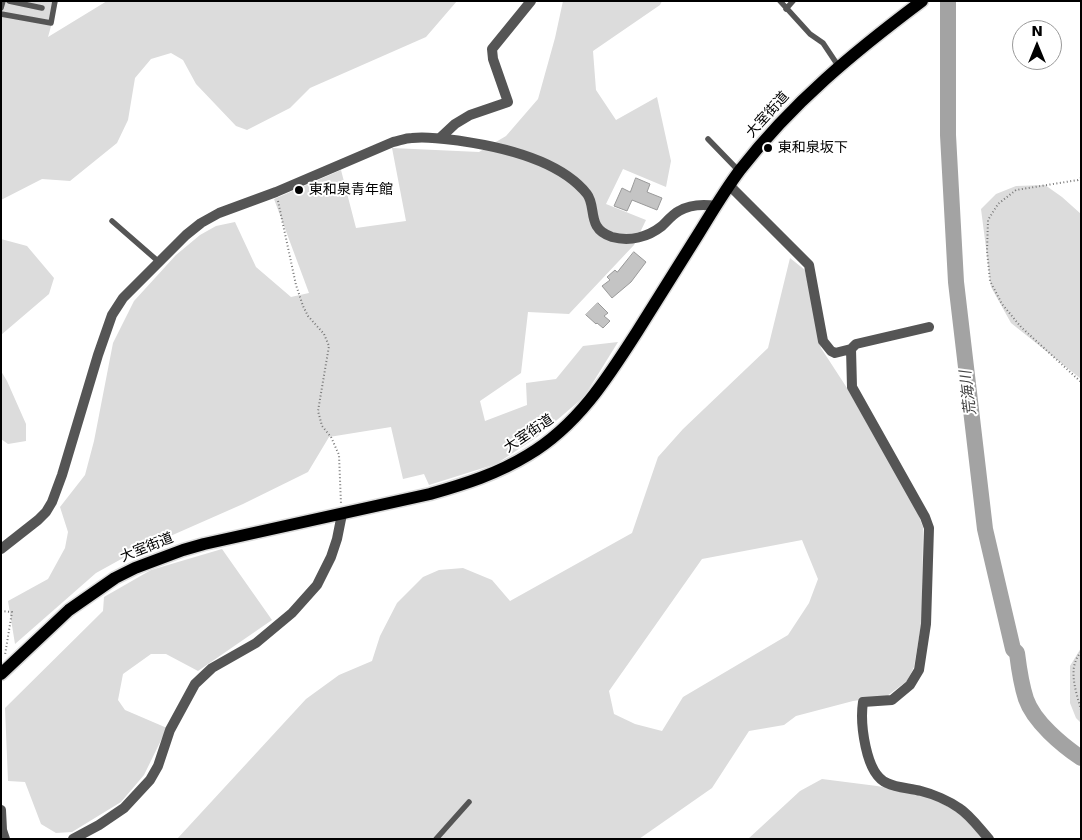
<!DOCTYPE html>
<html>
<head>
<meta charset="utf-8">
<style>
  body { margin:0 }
  #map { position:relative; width:1082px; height:840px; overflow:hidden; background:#fff; font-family:"DejaVu Sans",sans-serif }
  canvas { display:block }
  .frame { position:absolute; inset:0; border:2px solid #000; pointer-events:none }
  .north { position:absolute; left:1012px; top:20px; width:50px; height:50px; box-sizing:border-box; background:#fff; border:1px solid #999; border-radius:50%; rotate:0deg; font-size:14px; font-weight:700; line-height:20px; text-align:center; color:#000 }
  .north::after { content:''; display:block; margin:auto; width:18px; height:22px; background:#000; clip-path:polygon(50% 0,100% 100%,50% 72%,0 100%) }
</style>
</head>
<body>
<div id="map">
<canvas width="1082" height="840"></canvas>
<div class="frame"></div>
<div class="north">N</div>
</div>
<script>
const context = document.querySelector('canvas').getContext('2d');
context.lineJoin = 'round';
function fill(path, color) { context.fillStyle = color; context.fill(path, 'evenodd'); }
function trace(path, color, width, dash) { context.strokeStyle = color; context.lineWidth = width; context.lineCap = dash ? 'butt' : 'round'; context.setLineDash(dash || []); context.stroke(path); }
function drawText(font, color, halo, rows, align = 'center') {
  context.font = font + ' "DejaVu Sans","Noto Sans JP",sans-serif'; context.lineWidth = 4; context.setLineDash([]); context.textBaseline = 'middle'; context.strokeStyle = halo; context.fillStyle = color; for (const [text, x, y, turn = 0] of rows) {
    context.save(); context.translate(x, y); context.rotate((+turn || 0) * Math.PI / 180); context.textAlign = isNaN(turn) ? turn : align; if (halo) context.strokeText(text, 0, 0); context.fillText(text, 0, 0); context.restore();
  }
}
fill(new Path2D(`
  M 1,1 L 58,1 L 48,37 L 107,1 L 457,1 L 426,37 L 310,88 L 290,108 L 247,130 L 236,126 L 196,84 L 183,60 L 171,53 L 151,59 L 135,78 L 128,120 L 117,143 L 70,181 L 42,179 L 1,200 Z
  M 563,1 L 662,1 L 660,5 L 593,51 L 596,90 L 616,120 L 657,97 L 671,161 L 666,187 L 623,169 L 606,204 L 646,220 L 634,245 L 569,314 L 528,312 L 521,373 L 480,401 L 485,421 L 527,405 L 526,383 L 556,379 L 583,346 L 618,342 L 584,397 L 537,437 L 496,464 L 429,485 L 424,474 L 403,479 L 391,427 L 329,437 L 308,472 L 243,504 L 134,552 L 96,573 L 15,644 L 8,601 L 48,579 L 65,548 L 68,532 L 60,507 L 85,475 L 94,441 L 113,343 L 134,301 L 176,255 L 200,235 L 216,226 L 235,222 L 256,267 L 291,297 L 309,293 L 274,199 L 341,170 L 356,228 L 406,221 L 392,148 L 479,152 L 506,136 L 538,99 L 555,38 Z
  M 1045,185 L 1062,197 L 1081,214 L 1081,379 L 1011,323 L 991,287 L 981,209 L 996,194 L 1016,186 Z
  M 1,239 L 27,246 L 54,278 L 49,294 L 1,335 Z
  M 790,258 L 805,270 L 821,348 L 847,388 L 917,511 L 923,527 L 922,619 L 914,667 L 907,681 L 887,696 L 853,701 L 796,716 L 784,725 L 749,731 L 712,788 L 639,839 L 177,839 L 306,699 L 339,675 L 372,661 L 380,636 L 397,603 L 423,577 L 439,570 L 463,568 L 492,580 L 510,601 L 632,533 L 658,457 L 683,429 L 768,348 ZM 802,540 L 818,579 L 809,603 L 788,635 L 683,697 L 662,731 L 635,724 L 614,714 L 609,691 L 702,559 Z
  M 1,371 L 7,381 L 26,424 L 26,441 L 8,444 L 1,439 Z
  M 222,549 L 272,620 L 198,671 L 166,654 L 151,654 L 123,674 L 118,700 L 125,710 L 167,728 L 144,775 L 121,802 L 72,832 L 56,833 L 41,824 L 25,782 L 8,781 L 5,708 L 103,611 L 104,597 L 151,570 Z
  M 1081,648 L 1081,723 L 1076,718 L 1070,703 L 1070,666 Z
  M 822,779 L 877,786 L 922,794 L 961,813 L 984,839 L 748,839 L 800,791 Z`), '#dcdcdc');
trace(new Path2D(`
  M 948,1 L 948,135 L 956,282 L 985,529 L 1013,649 L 1017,653 C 1019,669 1021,684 1026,699 C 1034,722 1062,745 1081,758`), '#a3a3a3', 16);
const building = new Path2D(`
  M 636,178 L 650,184 L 647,192 L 662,198 L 657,210 L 632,200 L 627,211 L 614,206 L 622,188 L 630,192 Z
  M 634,252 L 646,262 L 631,282 L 612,298 L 602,286 L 610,280 L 607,277 L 615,270 L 617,272 Z
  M 598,303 L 608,313 L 604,316 L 610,321 L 603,328 L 597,323 L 596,324 L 586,315 Z`);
fill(building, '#c4c4c4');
trace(building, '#999', 1);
const primary = new Path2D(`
  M 1,674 L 69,610 L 115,578 L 135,568 L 183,550 L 204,544 L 430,494 C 465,484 497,474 528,455 C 577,426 607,379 637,332 C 658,299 678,266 699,233 C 712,212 725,190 740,170 C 793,102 854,52 922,1`);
trace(primary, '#dbdbdb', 15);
trace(new Path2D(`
  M 1081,178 L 1078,180 L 1016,190 L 998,204 L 988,220 L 987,251 L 990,281 L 1002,304 L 1021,327 L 1081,382
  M 278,201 L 296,285 L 303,306 L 308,316 L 324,334 L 329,346 L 318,411 L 322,426 L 331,437 L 339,455 L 341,504
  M 1,611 L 12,612 L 5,655
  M 1081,652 C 1067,668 1076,691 1081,710`), '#777', 2, [1, 2.5]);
trace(new Path2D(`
  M 9,1 L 42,8
  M 780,1 L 810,34 L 823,43 L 839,67
  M 1,8 L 3,1
  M 786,9 L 793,1
  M 1,14 L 51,23 L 55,1
  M 708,139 L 739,171
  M 112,221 L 159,262
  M 436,839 L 469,802`), '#555', 5.5);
trace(new Path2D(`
  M 440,138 L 455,124 L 470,115 L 508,102 L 493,59 L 492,49 L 531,1
  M 729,185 L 809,265 L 823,341 L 831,351 L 835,353 L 851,349
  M 929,327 L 856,344 L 851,349 L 852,387 L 925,517 L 929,528 L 926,624 L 919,670 L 910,685 L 892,700 L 863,702 C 860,722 865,774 887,783 C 897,788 910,788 921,791 C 933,794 949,801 959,808 C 970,815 980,829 989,839
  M 1,549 L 38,520 L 46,512 L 52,502 L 62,475 L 98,355 L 112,315 L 123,298 L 186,235 L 201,223 L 219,213 L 276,192 L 393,142 C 399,141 405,138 412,138 C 428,136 445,139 461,141 C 502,147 560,160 587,194 C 597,207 586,229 612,237 C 630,242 648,237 662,226 C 667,221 673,214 679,211 C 691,204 703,204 716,206
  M 1,810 L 2,830 L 5,839
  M 73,839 L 99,825 L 124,808 L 150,780 L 158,766 L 170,730 L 195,684 L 212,668 L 256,643 L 292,613 L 317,585 L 331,557 L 337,539 L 342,514`), '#555', 10);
trace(primary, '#000', 12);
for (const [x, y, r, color] of [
  [768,148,5,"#000"],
  [299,190,5,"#000"]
]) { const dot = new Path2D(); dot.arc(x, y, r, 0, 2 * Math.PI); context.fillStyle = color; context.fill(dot); trace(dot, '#fff', 2); }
drawText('14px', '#000', '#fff', [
  ["大室街道",768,115,-48],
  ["大室街道",529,434,-34],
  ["大室街道",147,548,-22]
]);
drawText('14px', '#000', '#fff', [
  ["東和泉坂下",778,148],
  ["東和泉青年館",309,190]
], 'left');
drawText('italic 15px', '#444', '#fff', [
  ["荒海川",969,393,-97]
]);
</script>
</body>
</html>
